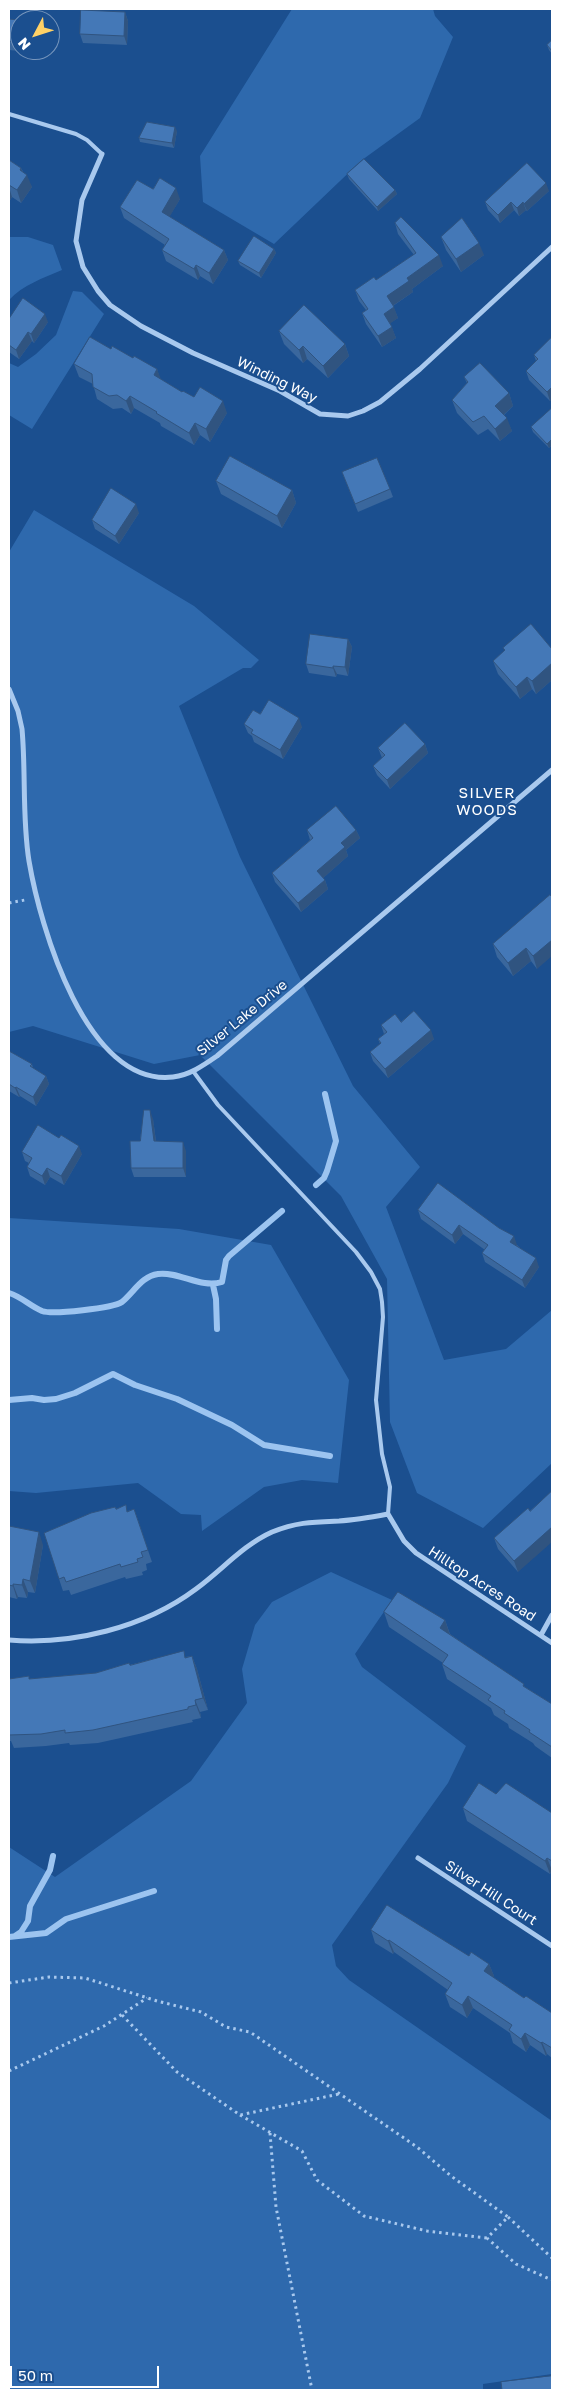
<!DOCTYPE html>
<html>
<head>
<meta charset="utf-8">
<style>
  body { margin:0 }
  #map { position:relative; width:561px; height:2399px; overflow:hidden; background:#1b4f8f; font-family:"Golos Text",sans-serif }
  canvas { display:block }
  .frame { position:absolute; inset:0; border:10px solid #fff; pointer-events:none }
  .north { position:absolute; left:10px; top:10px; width:50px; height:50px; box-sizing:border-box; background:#1b4f8f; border:1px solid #7695bc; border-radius:50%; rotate:230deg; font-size:14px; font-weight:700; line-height:20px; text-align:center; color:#fff }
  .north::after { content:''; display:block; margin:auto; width:18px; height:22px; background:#ffd166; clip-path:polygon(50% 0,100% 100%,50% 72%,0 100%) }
  .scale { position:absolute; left:10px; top:2366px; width:149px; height:22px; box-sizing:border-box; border:2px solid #fff; border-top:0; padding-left:6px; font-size:15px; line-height:18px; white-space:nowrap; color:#fff; -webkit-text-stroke:4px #1b4f8f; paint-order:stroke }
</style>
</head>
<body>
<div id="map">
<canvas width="561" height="2399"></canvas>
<div class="frame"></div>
<div class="north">N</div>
<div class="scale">50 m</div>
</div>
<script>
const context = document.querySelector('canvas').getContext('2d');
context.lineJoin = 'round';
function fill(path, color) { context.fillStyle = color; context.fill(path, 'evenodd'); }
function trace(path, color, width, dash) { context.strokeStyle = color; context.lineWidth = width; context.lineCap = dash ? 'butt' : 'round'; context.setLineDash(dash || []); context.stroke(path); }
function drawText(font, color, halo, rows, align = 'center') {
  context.font = font + ' "Golos Text",sans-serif'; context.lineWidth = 4; context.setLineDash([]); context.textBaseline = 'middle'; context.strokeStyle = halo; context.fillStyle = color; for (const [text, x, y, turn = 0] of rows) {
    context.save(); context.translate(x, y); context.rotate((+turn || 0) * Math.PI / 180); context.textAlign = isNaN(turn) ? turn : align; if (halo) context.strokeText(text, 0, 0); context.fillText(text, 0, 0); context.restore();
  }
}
fill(new Path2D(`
  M 292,9 L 433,9 L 435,16 L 453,37 L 420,118 L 362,160 L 274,244 L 203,202 L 200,156 Z
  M 9,237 L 28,237 L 53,245 L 62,270 C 43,278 23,285 9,300 Z
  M 73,291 L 82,292 L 104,314 L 32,429 L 9,415 L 9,363 L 18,367 L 36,354 L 56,335 Z
  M 34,510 L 194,606 L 259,660 L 251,668 L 243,668 L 179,706 L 240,857 L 353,1086 L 420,1167 L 386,1207 L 444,1360 L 506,1349 L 552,1310 L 552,1463 L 483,1528 L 417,1493 L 390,1422 L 387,1279 L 341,1196 L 200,1055 L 154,1064 L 33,1026 L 9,1032 L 9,552 Z
  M 9,1218 L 179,1229 L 271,1245 L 349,1380 L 338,1483 L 302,1480 L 264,1487 L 202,1531 L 201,1515 L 181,1514 L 138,1483 L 36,1493 L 9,1491 Z
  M 331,1572 L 392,1600 L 355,1654 L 362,1667 L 466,1746 L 448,1783 L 332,1945 L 336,1966 L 349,1980 L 552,2121 L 552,2374 L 483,2384 L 483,2390 L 9,2390 L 9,1847 L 55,1877 L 191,1781 L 247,1703 L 242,1669 L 255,1625 L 272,1602 Z`), '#2e69ad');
trace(new Path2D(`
  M 316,1185 L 324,1178 L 327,1171 L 336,1141 L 325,1094
  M 213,1285 L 216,1299 L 217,1329
  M 9,1293 C 22,1297 30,1306 42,1311 C 53,1315 113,1308 122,1302 C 134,1292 142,1276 158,1274 C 179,1271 201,1289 222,1282 L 226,1260 L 229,1256 L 282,1211
  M 9,1400 L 32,1398 L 44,1400 L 56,1399 L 75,1393 L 113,1374 L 135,1385 L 177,1399 L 232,1425 L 264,1445 L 330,1456
  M 15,1936 L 21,1932 L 28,1921 L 30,1906 L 50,1870 L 53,1856
  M 9,1937 L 46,1933 L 66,1919 L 154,1891`), '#9cc4f0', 6);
trace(new Path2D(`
  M 9,903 L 25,900
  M 9,1983 L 49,1977 L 85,1978 L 157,2001 L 201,2012 L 226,2027 L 250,2032 L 417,2147 L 451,2176 L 508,2217 L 487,2238 L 516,2264 L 552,2280
  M 122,2015 L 177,2072 L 240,2115 L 339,2094
  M 9,2071 L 104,2026 L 147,1998
  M 240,2115 L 302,2151 L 317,2180 L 364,2216 L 427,2231 L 487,2238
  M 270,2133 L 276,2207 L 312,2390
  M 508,2217 L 552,2258`), '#a9c9ee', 3, [2.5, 4]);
trace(new Path2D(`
  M 9,114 L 76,134 L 87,140 L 102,154
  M 193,1071 L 218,1105 L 356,1252 L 371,1272 L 380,1289 L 382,1302 L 383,1317 L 376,1400 L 382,1454 L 390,1487 L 388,1514`), '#a9c9ee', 4);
trace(new Path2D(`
  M 102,154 L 82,200 L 76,241 L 83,267 L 98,291 L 110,305 L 141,326 L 193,353 L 280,391 L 320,414 L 348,416 L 363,411 L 380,402 L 420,369 L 552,247
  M 9,689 L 18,711 L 22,729 C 26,773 22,818 29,861 C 40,926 86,1087 173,1077 C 190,1075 204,1065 217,1056 L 552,770
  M 541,1635 L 552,1615
  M 9,1640 C 72,1645 144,1628 196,1589 C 221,1571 243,1545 272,1532 C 297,1522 313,1522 339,1521 C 355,1520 372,1517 388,1514 L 404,1541 L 416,1553 L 552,1643
  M 418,1858 L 552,1946`), '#a9c9ee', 5);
fill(new Path2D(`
  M 125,12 L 128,21 L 127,45 L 83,43 L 80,34 Z
  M 9,19 L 18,20 L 20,24 L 19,51 L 9,50 Z
  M 552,40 L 552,54 L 549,50 L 547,45 Z
  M 177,131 L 174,148 L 140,142 L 139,138 Z
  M 9,160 L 21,168 L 32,187 L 21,203 L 12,197 L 9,202 Z
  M 347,174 L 395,190 L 397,194 L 378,211 L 349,179 Z
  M 153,189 L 180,199 L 169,217 L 224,250 L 228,260 L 213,284 L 200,276 L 198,280 L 166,261 L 162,250 L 165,245 L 124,218 L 120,207 Z
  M 549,191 L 527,211 L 526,210 L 519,216 L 514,210 L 500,223 L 488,210 L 485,202 Z
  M 395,223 L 443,266 L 412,289 L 413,292 L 393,306 L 398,318 L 390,323 L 396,338 L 382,347 L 366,324 L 362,313 L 366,310 L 359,301 L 355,290 L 376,280 L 414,255 L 398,234 Z
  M 441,237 L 484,255 L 461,272 L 446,250 Z
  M 274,249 L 276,253 L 261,278 L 240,265 L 238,261 Z
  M 9,319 L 48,322 L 34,343 L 32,341 L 19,359 L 9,352 Z
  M 279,331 L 345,344 L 349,356 L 328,378 L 307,359 L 303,363 L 284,344 Z
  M 552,337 L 552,399 L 550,401 L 529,380 L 526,371 L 536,361 L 534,355 Z
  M 111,349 L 157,369 L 160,379 L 182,392 L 194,397 L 227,413 L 210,442 L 200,435 L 194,445 L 161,426 L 160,423 L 134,408 L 131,414 L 122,408 L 113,409 L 97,399 L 93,384 L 79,377 L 74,364 Z
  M 464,377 L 509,393 L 513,406 L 504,415 L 512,431 L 500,441 L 488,429 L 478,435 L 457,413 L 452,400 L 467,383 Z
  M 552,408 L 552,445 L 549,448 L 533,432 L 531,427 Z
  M 342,472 L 390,489 L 393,497 L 358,512 Z
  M 216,481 L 292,490 L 296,503 L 282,528 L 221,494 Z
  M 139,513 L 119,544 L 95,529 L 92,520 Z
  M 348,639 L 352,647 L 348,676 L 337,674 L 336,677 L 309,673 L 306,664 Z
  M 503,648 L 552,649 L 552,680 L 536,694 L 532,689 L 520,699 L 498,674 L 493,661 L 505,651 Z
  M 260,714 L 302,727 L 283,759 L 254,742 L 252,736 L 248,733 L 244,724 Z
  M 425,744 L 428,753 L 390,789 L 377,775 L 373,766 L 382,758 L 378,748 Z
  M 307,830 L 356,830 L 360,838 L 346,850 L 348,856 L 323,878 L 325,880 L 328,889 L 301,912 L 275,882 L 272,873 L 310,840 Z
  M 550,895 L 537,969 L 531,961 L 513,976 L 497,957 L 493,944 Z
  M 401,1022 L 434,1039 L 388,1078 L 373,1061 L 370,1052 L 380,1044 L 378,1039 L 384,1034 L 381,1025 Z
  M 9,1051 L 32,1064 L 33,1068 L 46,1076 L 49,1084 L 36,1106 L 20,1096 L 19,1097 L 9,1091 Z
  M 153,1119 L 156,1141 L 186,1151 L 186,1177 L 134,1177 L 131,1168 L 140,1141 Z
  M 22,1152 L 82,1154 L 64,1185 L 50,1177 L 45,1185 L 30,1176 L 27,1167 L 29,1163 L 25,1161 Z
  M 418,1210 L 517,1245 L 539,1267 L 525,1288 L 485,1262 L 482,1253 L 485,1250 L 463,1234 L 455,1244 L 421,1219 Z
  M 116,1509 L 128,1511 L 134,1509 L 152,1562 L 146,1564 L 147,1570 L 142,1572 L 143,1575 L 126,1579 L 125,1577 L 71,1595 L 69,1590 L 63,1591 L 59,1579 Z
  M 530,1511 L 518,1572 L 498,1549 L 494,1538 Z
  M 9,1526 L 43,1545 L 35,1593 L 28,1592 L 27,1598 L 18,1597 L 17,1599 L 9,1597 Z
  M 384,1612 L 445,1620 L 450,1634 L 525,1687 L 552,1704 L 552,1758 L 535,1746 L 533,1743 L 509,1728 L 508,1724 L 494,1715 L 491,1708 L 447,1679 L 442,1664 L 443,1663 L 389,1627 Z
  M 192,1656 L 197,1669 L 208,1710 L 200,1712 L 201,1718 L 192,1720 L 193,1722 L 98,1743 L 70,1745 L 69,1743 L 46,1746 L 14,1748 L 11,1741 L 9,1741 L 9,1679 L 30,1679 L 96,1673 L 130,1665 Z
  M 496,1794 L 552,1813 L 552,1871 L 550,1874 L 467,1821 L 463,1808 Z
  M 371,1930 L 469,1956 L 489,1964 L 494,1976 L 493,1977 L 524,1998 L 552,2013 L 552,2058 L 547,2054 L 546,2056 L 530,2045 L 526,2052 L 513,2043 L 510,2033 L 473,2008 L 467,2018 L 450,2007 L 445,1994 L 448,1990 L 394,1952 L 393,1954 L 375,1943 Z`), '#3a679d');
fill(new Path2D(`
  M 125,12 L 128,21 L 127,45 L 124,36 Z
  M 18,20 L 20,24 L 19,51 L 16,42 Z
  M 175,127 L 177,131 L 174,148 L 172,143 Z
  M 21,168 L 25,178 L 27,175 L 32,187 L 21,203 L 17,190 L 20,170 Z
  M 546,183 L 549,191 L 527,211 L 524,204 Z
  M 9,187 L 12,197 L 9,202 Z
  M 176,188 L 180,199 L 166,223 L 162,212 Z
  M 395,190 L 397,194 L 378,211 L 377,207 Z
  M 511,202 L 514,210 L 500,223 L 498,215 Z
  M 523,202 L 526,210 L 519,216 L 517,208 Z
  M 479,243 L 484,255 L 461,272 L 456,259 Z
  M 274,249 L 276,253 L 261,278 L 259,273 Z
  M 224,250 L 228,260 L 213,284 L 209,273 Z
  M 439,255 L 443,266 L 412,289 L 413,292 L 391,307 L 387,296 L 407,278 Z
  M 196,265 L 200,276 L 198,280 L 194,269 Z
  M 394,307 L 398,318 L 388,325 L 384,314 Z
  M 45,314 L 48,322 L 34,343 L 31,334 Z
  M 392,327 L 396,338 L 382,347 L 378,336 Z
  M 28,332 L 32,341 L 19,359 L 16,350 Z
  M 345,344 L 349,356 L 328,378 L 323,366 Z
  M 303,346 L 307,359 L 303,363 L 299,350 Z
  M 157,369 L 162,382 L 154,375 Z
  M 552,387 L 552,399 L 550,401 L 547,392 Z
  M 509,393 L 513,406 L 500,418 L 495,406 Z
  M 130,396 L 134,408 L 131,414 L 126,401 Z
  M 223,401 L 227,413 L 210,442 L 206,429 Z
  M 507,418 L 512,431 L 500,441 L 495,429 Z
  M 195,423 L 200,435 L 194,445 L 189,433 Z
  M 552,439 L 552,445 L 549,448 L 547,444 Z
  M 292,490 L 296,503 L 282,528 L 277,516 Z
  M 136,504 L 139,513 L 119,544 L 115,536 Z
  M 348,639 L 352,647 L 348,676 L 345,667 Z
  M 552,663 L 552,680 L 536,694 L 532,681 Z
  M 333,666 L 337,674 L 336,677 L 333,668 Z
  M 527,677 L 532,689 L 520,699 L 516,687 Z
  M 299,718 L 302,727 L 283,759 L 280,750 Z
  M 425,744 L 428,753 L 390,789 L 387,780 Z
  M 356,830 L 360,838 L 346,850 L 348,856 L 321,880 L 317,871 L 341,843 Z
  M 325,880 L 328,889 L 301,912 L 298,903 Z
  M 552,940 L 552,956 L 537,969 L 533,956 Z
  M 526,948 L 531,961 L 513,976 L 508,963 Z
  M 431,1030 L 434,1039 L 388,1078 L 385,1069 Z
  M 46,1076 L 49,1084 L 36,1106 L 33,1097 Z
  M 16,1087 L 20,1096 L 19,1097 L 15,1088 Z
  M 150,1110 L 153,1119 L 157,1150 L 154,1141 Z
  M 183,1142 L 186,1151 L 186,1177 L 183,1168 Z
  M 79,1146 L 82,1154 L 64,1185 L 61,1176 Z
  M 47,1168 L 50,1177 L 45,1185 L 42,1176 Z
  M 459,1225 L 463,1234 L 455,1244 L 452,1235 Z
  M 514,1236 L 517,1245 L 514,1250 L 510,1242 Z
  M 536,1258 L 539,1267 L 525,1288 L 522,1280 Z
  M 552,1527 L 552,1542 L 518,1572 L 514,1561 Z
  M 39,1532 L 43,1545 L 35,1593 L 30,1581 Z
  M 23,1579 L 28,1592 L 27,1598 L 22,1585 Z
  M 13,1584 L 18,1597 L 17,1599 L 13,1586 Z
  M 445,1620 L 450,1635 L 440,1628 Z
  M 192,1656 L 197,1669 L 208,1710 L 203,1698 Z
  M 195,1700 L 200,1712 L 201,1718 L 196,1705 Z
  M 547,1858 L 552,1870 L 550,1874 L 545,1861 Z
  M 389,1940 L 394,1952 L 393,1954 L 388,1941 Z
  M 489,1964 L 494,1976 L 489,1984 L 484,1971 Z
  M 468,1996 L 473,2008 L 467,2018 L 462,2005 Z
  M 525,2033 L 530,2045 L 526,2052 L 521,2039 Z
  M 542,2042 L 547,2054 L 546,2056 L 541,2043 Z`), '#305480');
const building = new Path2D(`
  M 81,10 L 125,12 L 124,36 L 80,34 Z
  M 9,19 L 18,20 L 16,42 L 9,41 Z
  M 552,40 L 552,51 L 547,45 Z
  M 147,122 L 175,127 L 172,143 L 139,138 Z
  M 364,159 L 395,190 L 377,207 L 347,174 Z
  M 9,160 L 21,168 L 20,170 L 27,175 L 17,190 L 9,185 Z
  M 527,163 L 546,183 L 524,204 L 523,202 L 517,208 L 511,202 L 498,215 L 485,202 Z
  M 160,178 L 176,188 L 162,212 L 224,250 L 209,273 L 196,265 L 194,269 L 162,250 L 169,239 L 120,207 L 137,180 L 153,189 Z
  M 401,217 L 439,255 L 407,278 L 409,281 L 387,296 L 394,307 L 384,314 L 392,327 L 378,336 L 362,313 L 368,309 L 355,290 L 374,277 L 376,280 L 416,253 L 395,223 Z
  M 462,218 L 479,243 L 456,259 L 441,237 Z
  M 254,236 L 274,249 L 259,273 L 238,261 Z
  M 23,298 L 45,314 L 31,334 L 28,332 L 16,350 L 9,345 L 9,319 Z
  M 304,305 L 345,344 L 323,366 L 303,346 L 299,350 L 279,331 Z
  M 90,337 L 111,349 L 112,346 L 133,358 L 134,356 L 157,369 L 154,375 L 182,392 L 183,391 L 194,397 L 200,387 L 223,401 L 206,429 L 195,423 L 189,433 L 156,413 L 157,412 L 130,396 L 126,401 L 117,395 L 109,396 L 93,387 L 92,374 L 74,364 Z
  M 552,337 L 552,387 L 547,392 L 526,371 L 538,359 L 534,355 Z
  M 480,363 L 509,393 L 495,406 L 507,418 L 495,429 L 484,416 L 473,422 L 452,400 L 468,382 L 464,377 Z
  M 552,408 L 552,439 L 547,444 L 531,427 Z
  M 230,456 L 292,490 L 277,516 L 216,481 Z
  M 377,458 L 390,489 L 355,504 L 342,472 Z
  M 111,488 L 136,504 L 115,536 L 92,520 Z
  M 531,624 L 552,649 L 552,663 L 532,681 L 527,677 L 516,687 L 493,661 L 505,650 L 503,648 Z
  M 310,634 L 348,639 L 345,667 L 333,666 L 333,668 L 306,664 Z
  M 269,700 L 299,718 L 280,750 L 251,733 L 253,730 L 244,724 L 253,710 L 260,714 Z
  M 405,723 L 425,744 L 387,780 L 373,766 L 385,755 L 378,748 Z
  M 336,806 L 356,830 L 341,843 L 345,847 L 317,871 L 325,880 L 298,903 L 272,873 L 313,838 L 307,830 Z
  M 550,895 L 552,897 L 552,940 L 533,956 L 526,948 L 508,963 L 493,944 Z
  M 414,1011 L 431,1030 L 385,1069 L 370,1052 L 381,1043 L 378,1039 L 387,1032 L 381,1025 L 395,1014 L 401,1022 Z
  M 9,1051 L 32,1064 L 30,1066 L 46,1076 L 33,1097 L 16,1087 L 15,1088 L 9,1084 Z
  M 144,1110 L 150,1110 L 154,1141 L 183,1142 L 183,1168 L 131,1168 L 130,1141 L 140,1141 Z
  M 38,1125 L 59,1138 L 61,1135 L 79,1146 L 61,1176 L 47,1168 L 42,1176 L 27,1167 L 32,1158 L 22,1152 Z
  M 438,1183 L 499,1228 L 514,1236 L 510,1242 L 536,1258 L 522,1280 L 482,1253 L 488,1245 L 459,1225 L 452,1235 L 418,1210 Z
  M 552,1491 L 552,1527 L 514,1561 L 494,1538 L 528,1508 L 530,1511 Z
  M 126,1505 L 127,1512 L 134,1509 L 148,1550 L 141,1552 L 143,1557 L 137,1559 L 138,1562 L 121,1567 L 120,1564 L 66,1582 L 64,1577 L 59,1579 L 44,1533 L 91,1513 L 115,1507 L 116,1509 Z
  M 9,1526 L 39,1532 L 30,1581 L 23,1579 L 22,1585 L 13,1584 L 13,1586 L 9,1585 Z
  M 398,1592 L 445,1620 L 440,1628 L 524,1684 L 523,1686 L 552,1704 L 552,1747 L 529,1732 L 530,1730 L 504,1713 L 505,1711 L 488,1700 L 491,1696 L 442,1664 L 448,1655 L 384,1612 Z
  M 184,1651 L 185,1658 L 192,1656 L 203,1698 L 195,1700 L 196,1705 L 188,1707 L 188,1709 L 93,1730 L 65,1733 L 65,1730 L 41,1734 L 9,1735 L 9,1679 L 29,1676 L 29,1679 L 96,1673 L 129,1663 L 130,1665 Z
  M 479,1783 L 496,1794 L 506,1783 L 552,1813 L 552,1861 L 547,1858 L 545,1861 L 463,1808 Z
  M 387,1905 L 469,1956 L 471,1952 L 489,1964 L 484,1971 L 524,1998 L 526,1996 L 552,2013 L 552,2048 L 542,2042 L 541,2043 L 525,2033 L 521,2039 L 509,2030 L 512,2025 L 468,1996 L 462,2005 L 445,1994 L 452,1983 L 389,1940 L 388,1941 L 371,1930 Z
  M 552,2376 L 552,2390 L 502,2390 L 501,2382 Z`);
fill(building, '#4478b7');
trace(building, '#305480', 1);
drawText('14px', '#fff', '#1b4f8f', [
  ["Winding Way",277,380,26],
  ["Silver Lake Drive",242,1018,-39],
  ["Hilltop Acres Road",482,1584,33],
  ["Silver Hill Court",491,1893,33]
]);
context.letterSpacing = '1px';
drawText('15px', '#fff', '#1b4f8f', [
  ["SILVER",487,793],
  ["WOODS",487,810]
]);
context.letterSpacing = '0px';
</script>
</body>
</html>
